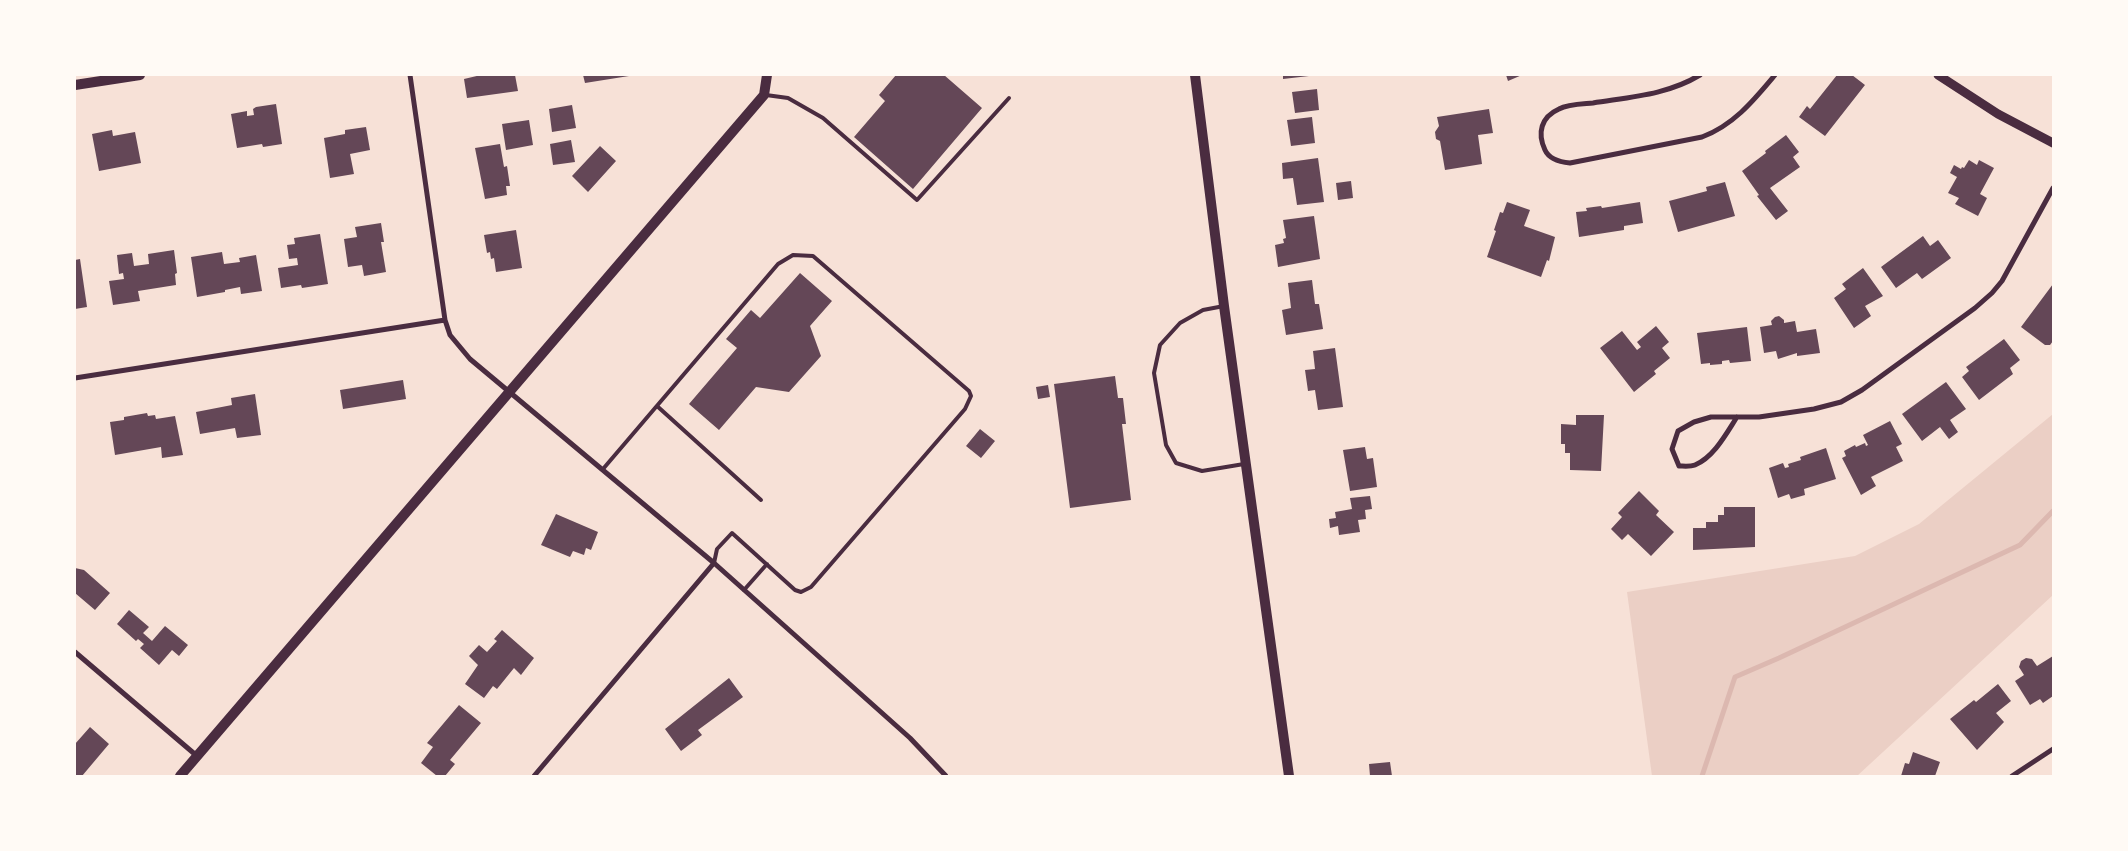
<!DOCTYPE html>
<html>
<head>
<meta charset="utf-8">
<style>
  body { margin:0 }
  #map { position:relative; width:2128px; height:851px; overflow:hidden; background:#f7e1d7; font-family:"Source Serif 4",serif }
  canvas { display:block }
  .frame { position:absolute; inset:0; border:76px solid #fffaf5; pointer-events:none }
</style>
</head>
<body>
<div id="map">
<canvas width="2128" height="851"></canvas>
<div class="frame"></div>
</div>
<script>
const context = document.querySelector('canvas').getContext('2d');
context.lineJoin = 'round';
function fill(path, color) { context.fillStyle = color; context.fill(path, 'evenodd'); }
function trace(path, color, width, dash) { context.strokeStyle = color; context.lineWidth = width; context.lineCap = dash ? 'butt' : 'round'; context.setLineDash(dash || []); context.stroke(path); }
fill(new Path2D(`
  M 2053,414 L 2053,595 L 1857,776 L 1652,776 L 1627,592 L 1855,556 L 1919,524 Z`), '#ebcfc5');
trace(new Path2D(`
  M 1702,776 L 1735,677 L 1779,658 L 2020,545 L 2053,511`), '#dcb8b0', 5);
fill(new Path2D(`
  M 481,75 L 515,75 L 518,91 L 467,98 L 464,79 Z
  M 583,75 L 629,75 L 629,76 L 585,83 Z
  M 896,75 L 944,75 L 982,108 L 913,189 L 854,137 L 885,101 L 879,95 Z
  M 1283,75 L 1309,75 L 1309,76 L 1283,79 Z
  M 1506,75 L 1522,75 L 1508,81 Z
  M 1837,75 L 1852,75 L 1865,85 L 1825,136 L 1799,117 L 1807,106 L 1810,109 Z
  M 1317,89 L 1319,110 L 1295,113 L 1292,92 Z
  M 276,104 L 282,144 L 263,147 L 262,144 L 237,148 L 231,114 L 247,111 L 247,116 L 254,115 L 253,109 L 256,107 Z
  M 572,105 L 576,128 L 552,132 L 549,109 Z
  M 1489,109 L 1493,133 L 1478,135 L 1482,164 L 1445,170 L 1440,141 L 1436,139 L 1435,132 L 1439,126 L 1437,117 Z
  M 1312,117 L 1315,143 L 1291,146 L 1287,120 Z
  M 529,120 L 533,145 L 506,150 L 502,124 Z
  M 366,127 L 370,150 L 350,154 L 354,174 L 330,178 L 324,138 L 345,134 L 345,130 Z
  M 112,130 L 113,136 L 135,132 L 141,163 L 99,171 L 92,134 Z
  M 1786,135 L 1799,152 L 1793,157 L 1800,167 L 1770,188 L 1788,211 L 1776,220 L 1757,196 L 1759,195 L 1742,171 L 1766,153 L 1765,151 Z
  M 571,140 L 575,162 L 553,165 L 550,144 Z
  M 500,144 L 504,167 L 507,166 L 510,186 L 506,186 L 507,195 L 485,199 L 475,148 Z
  M 600,146 L 616,161 L 588,192 L 572,176 Z
  M 1318,158 L 1324,202 L 1297,205 L 1293,178 L 1283,179 L 1282,163 Z
  M 1969,160 L 1977,165 L 1979,160 L 1994,168 L 1980,194 L 1987,198 L 1978,216 L 1955,204 L 1959,198 L 1948,193 L 1957,177 L 1950,173 L 1954,165 L 1961,169 L 1962,167 L 1964,168 Z
  M 1351,181 L 1353,198 L 1338,200 L 1336,183 Z
  M 1725,182 L 1735,216 L 1678,232 L 1669,201 L 1707,191 L 1706,187 Z
  M 1507,202 L 1530,210 L 1524,226 L 1555,237 L 1549,261 L 1547,260 L 1541,277 L 1487,257 L 1496,231 L 1494,230 L 1500,212 L 1503,213 Z
  M 1640,202 L 1643,223 L 1624,226 L 1624,230 L 1579,237 L 1576,212 L 1587,211 L 1586,208 L 1601,206 L 1602,208 Z
  M 1314,216 L 1320,259 L 1278,267 L 1275,245 L 1284,243 L 1283,239 L 1286,238 L 1283,220 Z
  M 381,223 L 384,242 L 381,242 L 386,272 L 364,276 L 362,265 L 348,267 L 344,239 L 357,237 L 355,227 Z
  M 516,230 L 522,268 L 496,272 L 494,258 L 491,259 L 490,252 L 487,253 L 484,235 Z
  M 320,234 L 328,284 L 302,288 L 301,285 L 281,288 L 278,268 L 298,265 L 297,258 L 289,259 L 287,245 L 295,244 L 294,238 Z
  M 1923,236 L 1930,246 L 1938,240 L 1951,258 L 1922,279 L 1917,273 L 1896,288 L 1881,267 Z
  M 174,250 L 177,273 L 175,274 L 176,285 L 138,291 L 140,301 L 113,305 L 109,281 L 124,279 L 123,273 L 119,274 L 117,255 L 132,253 L 134,266 L 149,264 L 148,254 Z
  M 222,252 L 224,264 L 240,262 L 239,258 L 256,255 L 262,291 L 241,294 L 240,287 L 225,290 L 225,292 L 197,297 L 191,257 Z
  M 80,259 L 87,307 L 75,309 L 75,260 Z
  M 1863,268 L 1883,296 L 1865,306 L 1871,316 L 1854,328 L 1834,298 L 1846,289 L 1842,284 Z
  M 800,273 L 832,301 L 810,326 L 821,356 L 789,392 L 756,387 L 719,430 L 689,404 L 737,348 L 726,339 L 751,310 L 760,318 Z
  M 1312,280 L 1315,304 L 1319,304 L 1323,329 L 1286,335 L 1282,310 L 1291,308 L 1288,283 Z
  M 2053,284 L 2053,341 L 2050,345 L 2045,345 L 2021,327 Z
  M 1779,316 L 1784,320 L 1784,323 L 1795,321 L 1797,332 L 1816,329 L 1820,353 L 1797,356 L 1797,353 L 1778,359 L 1776,351 L 1764,353 L 1760,327 L 1772,325 L 1771,321 L 1775,317 Z
  M 1656,326 L 1669,342 L 1662,348 L 1670,358 L 1654,371 L 1656,374 L 1634,392 L 1600,348 L 1622,331 L 1637,350 L 1641,347 L 1637,342 Z
  M 1747,327 L 1751,361 L 1730,363 L 1729,360 L 1722,361 L 1722,364 L 1710,365 L 1710,363 L 1701,364 L 1697,333 Z
  M 2004,339 L 2020,360 L 2010,368 L 2013,374 L 1979,400 L 1962,377 L 1969,371 L 1966,367 Z
  M 1335,348 L 1343,407 L 1318,410 L 1315,390 L 1308,391 L 1305,370 L 1315,369 L 1313,351 Z
  M 1115,376 L 1118,398 L 1123,398 L 1126,424 L 1122,424 L 1131,500 L 1070,508 L 1054,384 Z
  M 403,380 L 406,399 L 343,409 L 340,390 Z
  M 1946,382 L 1966,409 L 1950,420 L 1958,432 L 1949,439 L 1940,427 L 1922,441 L 1902,414 Z
  M 1048,385 L 1050,397 L 1038,399 L 1036,387 Z
  M 255,394 L 261,435 L 237,438 L 235,428 L 200,434 L 196,412 L 232,405 L 231,398 Z
  M 147,413 L 148,416 L 155,415 L 156,419 L 175,416 L 183,455 L 162,458 L 161,447 L 115,455 L 110,422 L 124,420 L 124,417 Z
  M 1576,415 L 1604,415 L 1601,471 L 1570,470 L 1570,453 L 1565,453 L 1565,444 L 1561,444 L 1561,424 L 1576,425 Z
  M 1890,421 L 1902,444 L 1896,447 L 1903,461 L 1871,477 L 1876,486 L 1861,495 L 1842,458 L 1846,456 L 1844,451 L 1855,445 L 1856,447 L 1865,443 L 1866,446 L 1868,445 L 1863,435 Z
  M 980,429 L 995,441 L 981,458 L 966,446 Z
  M 1365,447 L 1367,459 L 1373,458 L 1377,487 L 1350,491 L 1343,450 Z
  M 1826,448 L 1836,479 L 1804,489 L 1805,495 L 1791,499 L 1789,494 L 1778,498 L 1769,468 L 1783,463 L 1785,468 L 1789,467 L 1788,464 L 1801,460 L 1800,457 Z
  M 1639,491 L 1659,511 L 1656,515 L 1674,532 L 1651,556 L 1628,534 L 1622,540 L 1611,529 L 1622,517 L 1618,513 Z
  M 1370,496 L 1372,509 L 1365,510 L 1366,519 L 1358,520 L 1360,532 L 1339,535 L 1338,526 L 1330,528 L 1329,519 L 1336,518 L 1335,512 L 1352,509 L 1350,498 Z
  M 1724,507 L 1755,507 L 1755,547 L 1693,550 L 1693,528 L 1706,528 L 1706,522 L 1718,522 L 1718,515 L 1724,515 Z
  M 556,514 L 598,532 L 591,550 L 586,548 L 584,555 L 573,551 L 570,557 L 541,545 Z
  M 75,568 L 84,570 L 110,593 L 95,610 L 75,593 Z
  M 129,610 L 149,627 L 143,633 L 152,641 L 165,626 L 188,645 L 179,656 L 172,650 L 159,665 L 140,648 L 144,644 L 138,639 L 136,641 L 117,624 Z
  M 502,630 L 534,658 L 521,675 L 514,668 L 497,689 L 493,686 L 484,698 L 465,684 L 478,665 L 469,656 L 479,645 L 487,652 L 497,641 L 494,639 Z
  M 2053,656 L 2053,696 L 2043,703 L 2040,699 L 2030,705 L 2015,681 L 2024,675 L 2019,667 L 2021,661 L 2026,658 L 2032,659 L 2037,666 Z
  M 729,678 L 743,697 L 698,730 L 702,735 L 681,751 L 665,729 Z
  M 1998,684 L 2011,701 L 1996,713 L 2004,722 L 1977,750 L 1950,719 L 1974,700 L 1976,702 Z
  M 459,705 L 481,723 L 450,760 L 455,764 L 445,776 L 437,776 L 421,763 L 433,747 L 427,743 Z
  M 90,727 L 109,744 L 82,776 L 75,776 L 75,744 Z
  M 1913,752 L 1940,762 L 1935,776 L 1901,776 L 1905,763 L 1909,764 Z
  M 1390,762 L 1392,776 L 1370,776 L 1369,764 Z`), '#644757');
trace(new Path2D(`
  M 766,95 L 788,98 L 823,118 L 917,200 L 1009,98
  M 1224,306 L 1203,310 L 1180,323 L 1160,345 L 1154,373 L 1166,445 L 1176,463 L 1202,471 L 1244,464
  M 657,406 L 761,500
  M 603,469 L 778,264 L 793,255 L 813,256 L 969,391 L 971,396 L 965,409 L 811,587 L 801,592 L 795,590 L 732,533 L 717,549 L 714,563
  M 744,590 L 767,564`), '#4a2c40', 4);
trace(new Path2D(`
  M 410,75 L 445,320 L 450,335 L 470,359 L 714,563 L 910,738 L 946,776
  M 1700,75 C 1667,95 1630,97 1593,103 C 1583,104 1568,104 1559,109 C 1541,117 1537,133 1545,150 C 1549,159 1560,162 1570,163 L 1702,137 C 1734,125 1754,100 1775,75
  M 75,378 L 445,320
  M 1737,417 C 1726,434 1714,457 1695,465 C 1690,467 1683,466 1679,466 L 1672,449 L 1678,431 L 1694,422 L 1711,417 L 1759,417 L 1814,409 L 1841,402 L 1862,390 L 1975,308 L 1992,293 L 2002,281 L 2053,188
  M 75,652 L 197,756
  M 534,776 L 714,563
  M 2012,776 L 2053,749`), '#4a2c40', 5);
trace(new Path2D(`
  M 1938,75 L 1998,114 L 2053,143`), '#4a2c40', 9);
trace(new Path2D(`
  M 1195,75 L 1224,306 L 1289,776
  M 75,85 L 140,75
  M 180,776 L 764,95 L 767,75`), '#4a2c40', 10);
</script>
</body>
</html>
